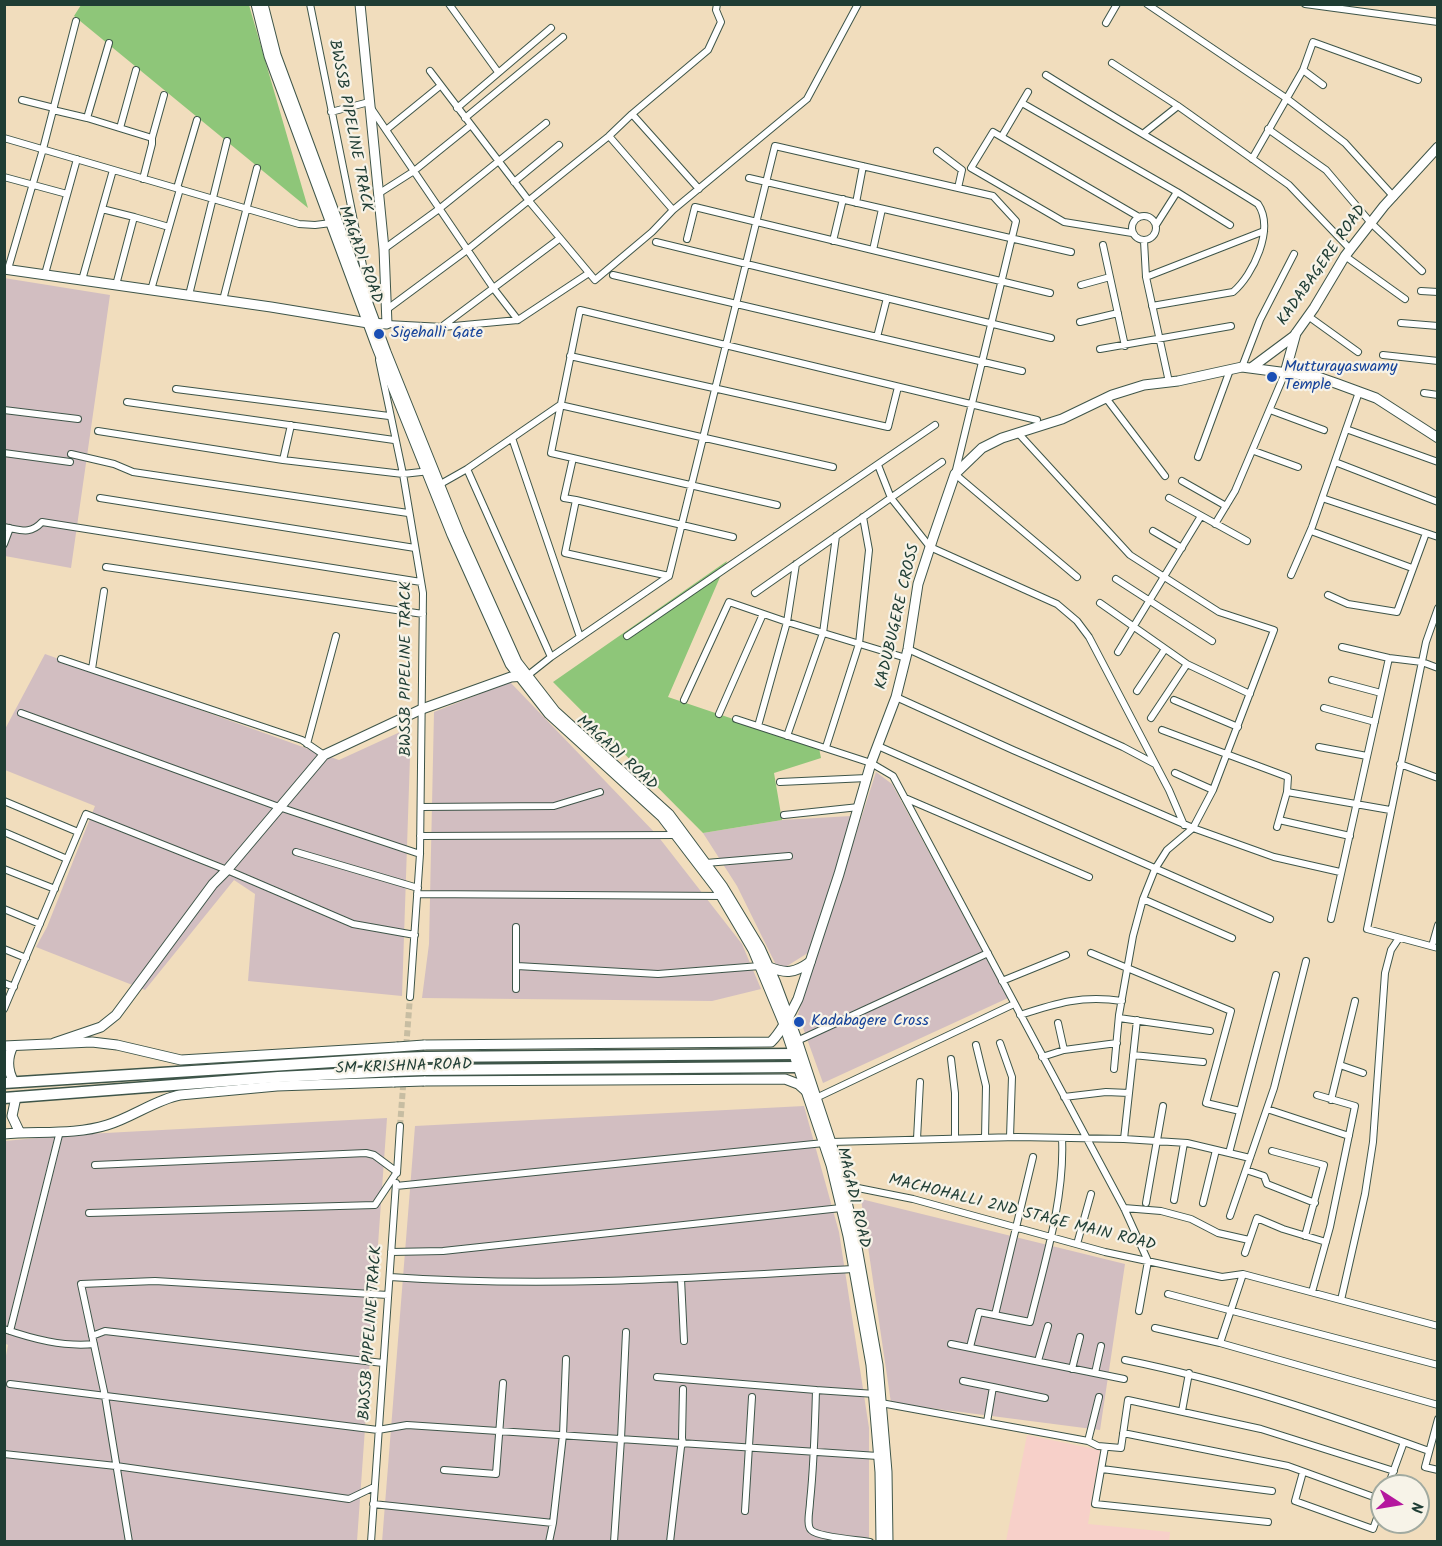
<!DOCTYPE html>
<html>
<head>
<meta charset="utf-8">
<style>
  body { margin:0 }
  #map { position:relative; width:1442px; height:1546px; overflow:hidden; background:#f1ddbd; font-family:Kalam,sans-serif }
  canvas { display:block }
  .frame { position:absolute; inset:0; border:6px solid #1f3d34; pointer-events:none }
  .north { position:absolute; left:1370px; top:1474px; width:60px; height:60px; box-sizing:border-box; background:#f7f3e8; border:2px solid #a1aaa0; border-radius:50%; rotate:102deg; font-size:16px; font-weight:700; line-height:24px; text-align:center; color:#1f3d34 }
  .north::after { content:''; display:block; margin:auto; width:21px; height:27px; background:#b5179e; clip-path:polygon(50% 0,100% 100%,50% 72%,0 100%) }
</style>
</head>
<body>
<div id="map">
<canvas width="1442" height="1546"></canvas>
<div class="frame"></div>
<div class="north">N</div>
</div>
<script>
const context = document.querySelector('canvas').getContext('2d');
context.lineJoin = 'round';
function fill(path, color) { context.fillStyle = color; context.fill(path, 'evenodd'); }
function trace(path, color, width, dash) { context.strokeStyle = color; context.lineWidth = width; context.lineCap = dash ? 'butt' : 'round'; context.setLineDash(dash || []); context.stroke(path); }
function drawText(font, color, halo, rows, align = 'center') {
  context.font = font + ' Kalam,sans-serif'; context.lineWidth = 4.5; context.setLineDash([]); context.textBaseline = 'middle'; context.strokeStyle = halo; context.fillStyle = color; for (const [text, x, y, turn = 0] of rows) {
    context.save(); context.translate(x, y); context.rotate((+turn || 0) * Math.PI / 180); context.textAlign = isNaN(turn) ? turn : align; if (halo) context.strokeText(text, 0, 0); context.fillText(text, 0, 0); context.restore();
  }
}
fill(new Path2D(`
  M 1027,1435 L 1100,1450 L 1088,1524 L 1170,1532 L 1169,1541 L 1006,1541 Z`), '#f7d0c9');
fill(new Path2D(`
  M 4,278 L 110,295 L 71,568 L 5,556 Z
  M 45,654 L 339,760 L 411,727 L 402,996 L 248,981 L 255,894 L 234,880 L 145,990 L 36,947 L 47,927 L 95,806 L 5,770 L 4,731 Z
  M 510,682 L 657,835 L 742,944 L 761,989 L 712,1001 L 422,998 L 429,944 L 434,712 Z
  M 876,772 L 892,784 L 1008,998 L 823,1083 L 798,1014 Z
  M 851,816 L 811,951 L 779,971 L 737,886 L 703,833 L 782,820 Z
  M 804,1106 L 839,1232 L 869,1428 L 869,1541 L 382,1542 L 415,1126 Z
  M 387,1118 L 357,1541 L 5,1542 L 4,1366 L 8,1345 L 4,1343 L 5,1141 L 68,1135 Z
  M 861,1199 L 1125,1264 L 1100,1430 L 891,1403 Z`), '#d2bec1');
fill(new Path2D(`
  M 81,5 L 249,5 L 308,208 L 74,16 Z
  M 727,561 L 668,697 L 819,748 L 821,758 L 774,773 L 782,820 L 703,833 L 553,682 Z`), '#8ec679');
trace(new Path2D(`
  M 400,1126 L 410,997`), '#c7bda2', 6, [6, 3]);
const street = new Path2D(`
  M 310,4 L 370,300
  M 449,4 L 498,72
  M 1147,4 L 1286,98 L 1345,143 L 1394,197
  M 1305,4 L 1438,22
  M 1106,23 L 1117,4
  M 1112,63 L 1178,106 L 1289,185 L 1350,249
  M 1303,70 L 1323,85
  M 430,71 L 529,201 L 595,280 L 652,232 L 673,210 L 807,99 L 858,4
  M 1046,75 C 1116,119 1188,160 1258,204 C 1275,229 1253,275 1233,292 L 1152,306
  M 22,100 L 54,108
  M 1022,103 L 1177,192 L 1230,225
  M 371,108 L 494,289 L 518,320
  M 457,108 L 551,28
  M 53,110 L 87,118 L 152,138 L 152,144 L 143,179
  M 331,112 L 369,102
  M 632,114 L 699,189
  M 87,118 L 109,43
  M 465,118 L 563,37
  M 120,128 L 136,70
  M 1268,129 L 1326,170 L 1371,223 L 1422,271
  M 386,130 L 440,86
  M 1144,133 L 1178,106
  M 609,136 L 673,210
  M 1002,136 L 1028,92
  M 4,138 L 299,224 L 315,225 L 331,223
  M 152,138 L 164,95
  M 937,151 L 962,170 L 958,188
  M 1252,159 L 1303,70 L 1313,42 L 1418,80
  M 4,177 L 67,194
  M 749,178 L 1071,252
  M 514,182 L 559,145
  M 177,188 L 197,120
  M 378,194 L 414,171 L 471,125
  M 856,203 L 863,166
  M 102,209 L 113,170
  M1132 228a12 12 0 1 1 24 0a12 12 0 1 1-24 0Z
  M 134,217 L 169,227
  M 1156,225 L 1177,192
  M 1132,233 L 1064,222 L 971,168 L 993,132 L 1139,217
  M 687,239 L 695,207 L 1050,293
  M 833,241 L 843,199
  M 1144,241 L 1146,277 L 1169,382
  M 656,242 L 1051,338
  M 1103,245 L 1125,346
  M 384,249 L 439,209 L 546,123
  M 873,250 L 882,209
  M 1345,256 L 1405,299
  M 8,269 L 43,149 L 76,21
  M 45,274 L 77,159
  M 613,275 L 1022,371
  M 1146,277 L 1264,231
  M 82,280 L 102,209 L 134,217 L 116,285
  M 1081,285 L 1110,277
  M 151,290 L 180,189
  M 1421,291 L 1438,292
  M 189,295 L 227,141
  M 223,300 L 257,168
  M 386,310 L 467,250 L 609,136 L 632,114 L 708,50 L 721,22 L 716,10 L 717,4
  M 1308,316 L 1358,352
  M 1080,322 L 1118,313
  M 1401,323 L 1438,326
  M 387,324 L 443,327 L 518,320 L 589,273
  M 444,325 L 559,239
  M 877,337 L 887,298
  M 1100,349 L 1231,326
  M 1383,355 L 1438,361
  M 570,356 L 888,427 L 898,387
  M 379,360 L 403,474 L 423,593 L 420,854 L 410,997
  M 1242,367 L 1260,320 L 1294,254
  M 176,389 L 389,416
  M 1424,393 L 1438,395
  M 1106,398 L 1165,476
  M 127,402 L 394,440
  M 4,410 L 78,419
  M 1270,410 L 1324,430
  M 1346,429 L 1438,462
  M 98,431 L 283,460 L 403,474 L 430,471
  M 1019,434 L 1130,555 L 1219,612 L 1274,630 L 1213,790 L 1193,828 L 1167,850 L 1155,869 L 1143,899 L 1133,936 L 1119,1015 L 1114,1069
  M 512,438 L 580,637
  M 1254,451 L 1298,467
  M 4,453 L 70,462
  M 71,454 L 114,464 L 133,472 L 408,513
  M 1198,457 L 1230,370
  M 573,458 L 564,498 L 576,500 L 565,553 L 669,576
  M 283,460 L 291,425
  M 1335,462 L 1438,502
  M 878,465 L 891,498 L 930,547 L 1057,604 L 1077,621 L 1089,637 L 1169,790 L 1184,825
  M 467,469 L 551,657
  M 1182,481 L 1226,506
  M 437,486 L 467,469 L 560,405 L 833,467
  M 100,498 L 415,548
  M 1169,498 L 1247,541
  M 1322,498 L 1438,537
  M 576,500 L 733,537
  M 777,505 L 551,453 L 580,310 L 1037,420
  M 1215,524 L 1235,491 L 1285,373
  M 4,527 C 21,530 30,535 42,522 L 421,582
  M 1153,531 L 1182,548
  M 1311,531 L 1412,568
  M 4,544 L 10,528
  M 106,567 L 423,614
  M 1291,575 L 1312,527 L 1359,392
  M 1116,579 L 1212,641
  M 755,593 L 942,462
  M 1328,595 L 1348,604 L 1397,612 L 1426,533
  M 1100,603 L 1187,664 L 1250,694
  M 1438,608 L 1426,642 L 1367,929 L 1438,948
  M 627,636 L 935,425
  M 1342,647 L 1389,658 L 1422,662 L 1438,668
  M 908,649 L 1123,747 L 1155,764
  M 1118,652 L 1201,516
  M 61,659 L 302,740 L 324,755
  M 92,669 L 104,591
  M 527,676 L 551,657 L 669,576 L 775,146 L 993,196 L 1016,221 L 955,474 L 1077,577
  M 1332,680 L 1381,693
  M 1137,691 L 1165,649
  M 896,697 L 1013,750 L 1193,828 L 1274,857 L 1340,872
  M 684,700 L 729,602 L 787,622 L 796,564
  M 1174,700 L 1238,727
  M 1324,708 L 1375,722
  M 21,713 L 279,807 L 420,854
  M 719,714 L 763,614
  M 1151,718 L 1187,664
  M 736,719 L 871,763 L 893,776 L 1124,1208 L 1148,1261 L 1139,1311
  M 758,726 L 787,622 L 906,658
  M 1162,730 L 1288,777 L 1287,792 L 1277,827
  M 787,736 L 823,633 L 836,536
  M 307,744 L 336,636
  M 878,746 L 1270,919
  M 826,747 L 859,644 L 869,550 L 863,517
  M 1319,747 L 1367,756
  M 1400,764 L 1438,778
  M 1175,773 L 1213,790
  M 780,782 L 867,778
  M 1287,792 L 1390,810
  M 905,798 L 1089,877
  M 4,801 L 78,832
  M 421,807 L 554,806 L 600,792
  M 784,815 L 859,807
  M 1279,820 L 1350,836
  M 4,832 L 67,859
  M 420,836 L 676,835
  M 296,852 L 418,888
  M 706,863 L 789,856
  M 4,869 L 55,889
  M 417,894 L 723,896
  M 1143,899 L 1232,938
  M 4,909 L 40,924
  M 1331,919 L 1389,658
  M 1432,946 L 1438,925
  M 4,949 L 26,958
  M 1091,953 L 1231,1011 L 1206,1103 L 1240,1111
  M 517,966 L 658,974 L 760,966
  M 1002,981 L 1066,955
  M 4,983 L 14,987
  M 516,989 L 516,927
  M 4,1009 L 86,814 L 227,870 L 353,924 L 415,935
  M 1020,1015 C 1057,1003 1082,995 1122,1001
  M 1119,1018 L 1210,1031
  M 1058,1023 L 1064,1050
  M 797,1041 L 988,953
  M 1000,1043 L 1012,1077 L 1010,1137
  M 976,1045 L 986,1086 L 985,1138
  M 1133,1055 L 1203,1062
  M 1042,1057 L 1064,1050 L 1117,1043
  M 951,1059 L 955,1093 L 955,1138
  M 1340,1065 L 1363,1073
  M 1064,1097 L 1106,1092 L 1129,1093
  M 816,1098 L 1014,1004
  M 1331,1100 L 1355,1001
  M 1267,1109 L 1349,1136
  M 917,1139 L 920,1082
  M 1124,1139 L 1137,1020
  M 831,1142 L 1017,1137 L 1124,1139 L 1187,1143 L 1250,1158
  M 1272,1151 L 1324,1165 L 1305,1236
  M 1229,1153 L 1276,975
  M 1246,1170 L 1264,1176 L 1267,1184 L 1315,1203
  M 397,1173 L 400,1126
  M 843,1185 L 913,1199 L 1105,1252 L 1222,1277 L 1243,1274 L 1438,1326
  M 396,1186 L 824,1143
  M 1174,1200 L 1184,1143
  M 1146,1203 L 1163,1106
  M 1203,1203 L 1216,1150
  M 1124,1208 L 1161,1211 L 1191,1219 L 1218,1233 L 1249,1240
  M 89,1213 L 375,1205 L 397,1172 L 374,1155 L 366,1153 L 95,1165
  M 1230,1216 L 1274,1088 L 1306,961
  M 1077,1244 L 1091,1194
  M 391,1252 L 443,1251 L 841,1208
  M 1245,1253 L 1257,1218 L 1283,1229 L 1326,1242
  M 390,1277 C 544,1288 699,1278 852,1269
  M 681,1279 L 684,1341
  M 1312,1292 L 1330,1227 L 1355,1106 L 1317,1095
  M 1168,1294 L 1438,1365
  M 1341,1300 L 1365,1194 L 1373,1142 L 1385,973 L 1391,950 L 1399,938
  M 995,1315 L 1033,1157
  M 1155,1328 L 1220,1343 L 1438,1405
  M 4,1329 C 33,1339 63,1347 94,1344
  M 10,1331 L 60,1131
  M 92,1336 L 105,1331 L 383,1363
  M 1220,1343 L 1243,1274
  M 951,1344 L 1124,1379
  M 970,1347 L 979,1312 L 1030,1322 C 1044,1265 1065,1198 1062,1138
  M 1125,1360 C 1229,1381 1329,1415 1429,1451
  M 1038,1361 L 1048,1326
  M 1072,1369 L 1080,1337
  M 1095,1373 L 1101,1346
  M 657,1377 L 816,1390
  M 963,1381 L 993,1387
  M 10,1384 L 378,1430 L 407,1425 L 878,1456
  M 881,1403 L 1088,1441 L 1098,1446 L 1121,1448 L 1128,1400 L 1261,1429 L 1394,1471
  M 1182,1411 L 1189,1373
  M 1438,1419 L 1425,1467 L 1438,1470
  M 987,1422 L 993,1387 L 1045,1398
  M 1123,1433 L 1288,1466 L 1382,1500
  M 1088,1441 L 1099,1397
  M 1105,1447 L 1095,1504 L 1268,1522
  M 4,1454 L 116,1466 L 349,1499 L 374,1487
  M 1102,1469 L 1272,1491
  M 444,1470 L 496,1474 L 503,1383
  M 1303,1472 L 1295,1501 L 1373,1529 L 1382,1504
  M 1388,1486 L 1404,1442
  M 373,1504 L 553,1523 L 563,1435 L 566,1359
  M 745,1511 L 752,1397
  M 129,1542 L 105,1396 L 81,1284 L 155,1281 L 388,1295
  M 371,1542 L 396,1183
  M 549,1542 L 553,1523
  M 614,1542 L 621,1439 L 626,1332
  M 670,1542 L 681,1447 L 683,1443 L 682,1438 L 683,1389
  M 870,1542 C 859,1540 817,1537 811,1530 C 806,1525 810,1509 810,1502 C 814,1465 815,1428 816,1390 L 875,1394`);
const secondary = new Path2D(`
  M 4,269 L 271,307 L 368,323 L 387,324 L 384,249 L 360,4
  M 1251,368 L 1294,336 L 1314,308 L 1345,256 L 1384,206 L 1438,147
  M 1285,373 L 1296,333
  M 54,1043 L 101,1027 L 116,1015 L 213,884 L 227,870 L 324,755 L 422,709 L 511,677 L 525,676
  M 424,1045 L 771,1042 C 782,1031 791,1013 798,999 L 839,874 L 871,763 L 896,697 L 908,649 L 918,584 L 933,538 L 955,474 L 982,448 L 1002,438 L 1062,419 L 1112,395 L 1144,385 L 1178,381 L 1242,367 L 1318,377 L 1338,384 L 1376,398 L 1438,438
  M 4,1046 L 92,1042 L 117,1045 L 181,1060 L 397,1047
  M 13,1046 C 7,1058 7,1070 14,1082
  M 424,1081 L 785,1079 L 798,1084 L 807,1092
  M 16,1097 L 12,1116 L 20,1133
  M 4,1134 C 38,1131 75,1135 107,1125 C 131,1118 157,1099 180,1095 L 277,1086 L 394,1082`);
const primary = new Path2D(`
  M 256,4 L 269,56 L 376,345 L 452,535 L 510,664 L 549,714 L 662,817 L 717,889 L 753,950 L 783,1022 L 831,1165 L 848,1236 L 871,1365 L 880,1472 L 881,1542
  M 263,4 L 276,55 L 386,352 L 459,533 L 517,662 L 555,711 L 669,814 L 723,887 L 760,948 L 775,981 L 796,1037 L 838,1164 L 855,1236 L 878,1365 L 887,1472 L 888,1542
  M 769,967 C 786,974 795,973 810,962`);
const highway = new Path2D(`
  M 424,1057 L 794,1054
  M 424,1070 L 799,1067
  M 4,1083 L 396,1058
  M 4,1098 L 278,1077 L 395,1071`);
trace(street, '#3e5549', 8);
trace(secondary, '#3e5549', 11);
trace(primary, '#3e5549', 11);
trace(highway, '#3e5549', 13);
trace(street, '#fff', 6);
trace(secondary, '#fff', 9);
trace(primary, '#fff', 9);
trace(highway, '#fff', 10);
const secondaryBridge = new Path2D(`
  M 397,1047 L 424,1045
  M 394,1082 L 424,1081`);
const highwayBridge = new Path2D(`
  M 396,1058 L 424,1057
  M 395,1071 L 424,1070`);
trace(secondaryBridge, '#3e5549', 11, []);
trace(highwayBridge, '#3e5549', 13, []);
trace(secondaryBridge, '#fff', 9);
trace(highwayBridge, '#fff', 10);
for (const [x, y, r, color] of [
  [379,334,6,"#1a4fb4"],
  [1272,377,6,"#1a4fb4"],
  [799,1022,6,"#1a4fb4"]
]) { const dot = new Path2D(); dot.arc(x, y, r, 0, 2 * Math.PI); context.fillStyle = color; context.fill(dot); trace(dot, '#f7f3e8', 2); }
drawText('16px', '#1f3d34', '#f7f3e8', [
  ["BWSSB PIPELINE TRACK",349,126,79],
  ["MAGADI ROAD",359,255,70],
  ["KADABAGERE ROAD",1323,266,-55],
  ["KADUBUGERE CROSS",899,617,-77],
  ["BWSSB PIPELINE TRACK",407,669,-90],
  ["MAGADI ROAD",616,754,42],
  ["SM KRISHNA ROAD",404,1068,-2],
  ["MAGADI ROAD",852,1198,77],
  ["MACHOHALLI 2ND STAGE MAIN ROAD",1022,1214,14],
  ["BWSSB PIPELINE TRACK",372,1333,-86]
]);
drawText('16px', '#164399', '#f7f3e8', [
  ["Sigehalli Gate",391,334],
  ["Mutturayaswamy",1284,368],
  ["Temple",1284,386],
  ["Kadabagere Cross",811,1022]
], 'left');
</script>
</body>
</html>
